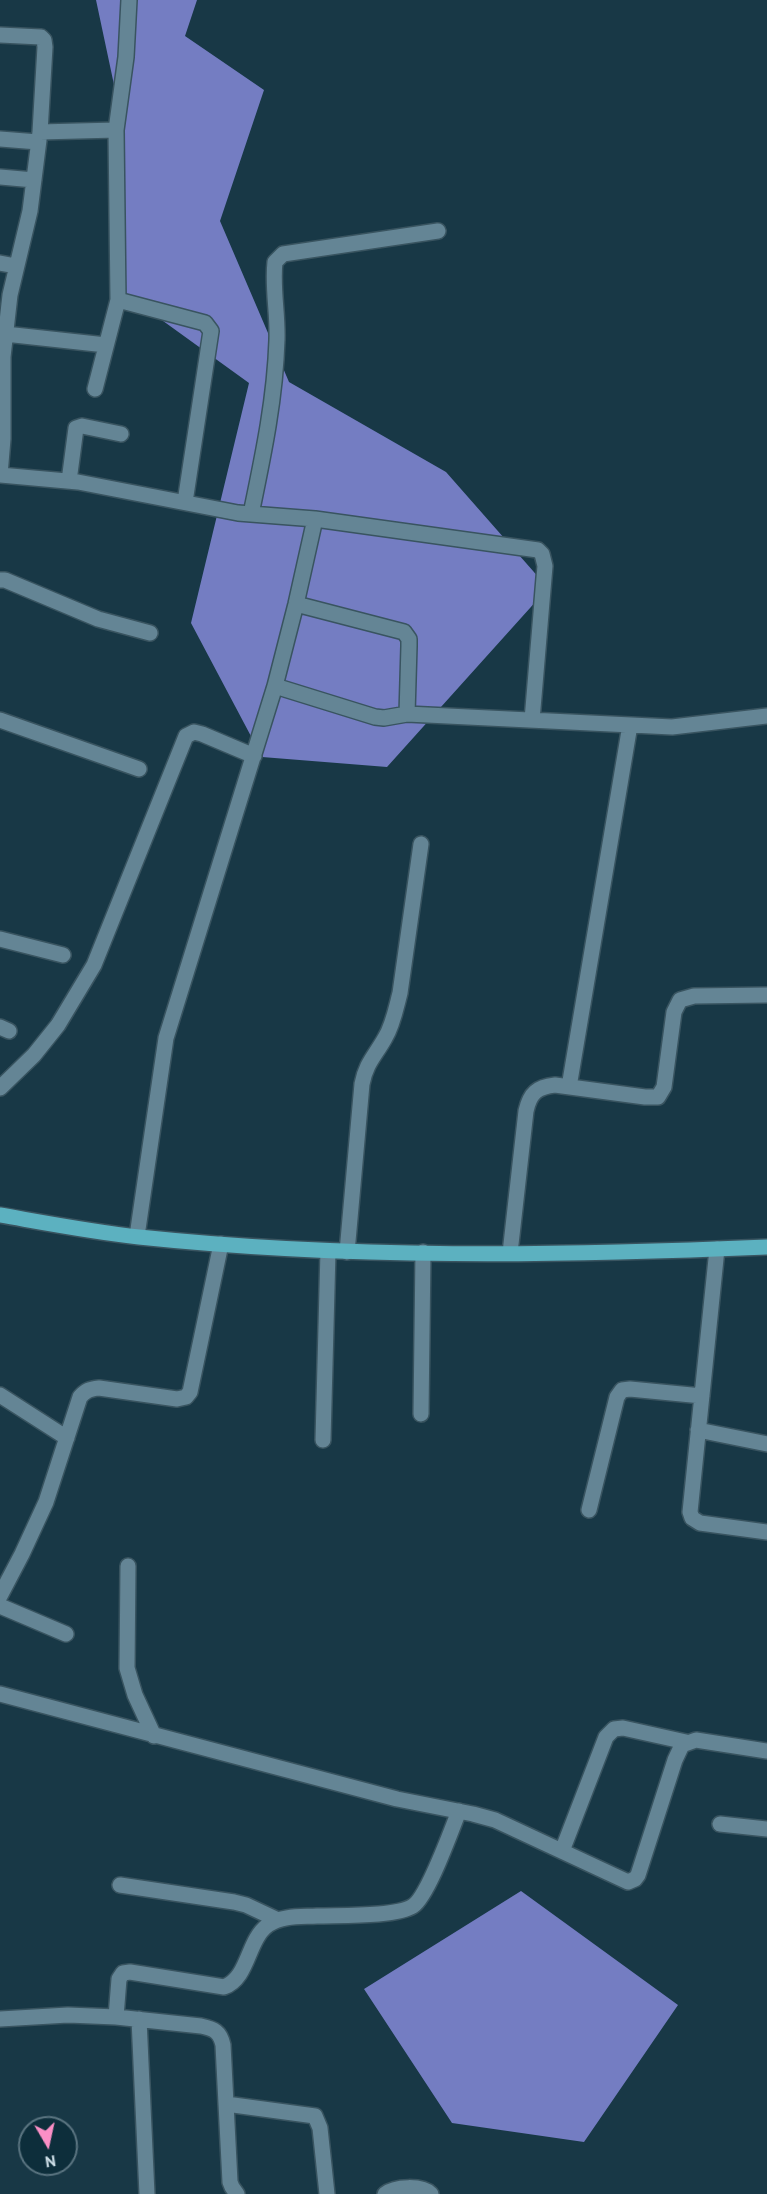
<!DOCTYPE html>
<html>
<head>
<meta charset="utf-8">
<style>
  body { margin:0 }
  #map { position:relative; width:767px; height:2194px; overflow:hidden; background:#183846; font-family:"PT Sans",sans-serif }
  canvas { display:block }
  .north { position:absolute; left:18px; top:2116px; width:60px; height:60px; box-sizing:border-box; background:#0d2e3b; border:2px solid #5a7480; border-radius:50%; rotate:171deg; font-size:16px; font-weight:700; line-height:24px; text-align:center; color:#cddee7 }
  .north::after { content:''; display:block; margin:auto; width:21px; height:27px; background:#fb8fc6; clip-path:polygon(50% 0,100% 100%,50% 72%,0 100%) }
</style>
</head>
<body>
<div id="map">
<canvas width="767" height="2194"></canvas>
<div class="north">N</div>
</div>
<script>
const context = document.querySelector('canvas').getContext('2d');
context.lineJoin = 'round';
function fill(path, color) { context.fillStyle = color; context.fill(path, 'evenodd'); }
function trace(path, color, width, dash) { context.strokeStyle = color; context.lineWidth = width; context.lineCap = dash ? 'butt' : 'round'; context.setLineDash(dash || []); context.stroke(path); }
fill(new Path2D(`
  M 96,0 L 197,0 L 185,36 L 264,90 L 220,221 L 289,382 L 446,472 L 548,588 L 387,767 L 262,757 L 191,623 L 249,383 L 116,287 L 120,113 Z
  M 521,1891 L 678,2005 L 584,2142 L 452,2123 L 364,1989 Z`), '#747dc2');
const minor = new Path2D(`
  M 0,35 L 41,37 L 44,40 L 45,47 L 40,132 L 30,211 L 10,295 L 3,357 L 3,439 L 0,475
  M 40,132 L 116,130
  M 0,139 L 38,142
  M 0,177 L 34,180
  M 0,263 L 16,266
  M 118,300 L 205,323 L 211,331 L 185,502
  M 5,334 L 106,345
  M 95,389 L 118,300 L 116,130 L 126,57 L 129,0
  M 0,475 L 78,482 L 238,513 L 315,519 L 538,550 L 542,554 L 545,566 L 532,720
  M 69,481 L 76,428 L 82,426 L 121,434
  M 251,514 C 263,456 275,400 277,340 C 278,314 272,287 275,262 L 283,254 L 438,231
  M 0,580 L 5,580 L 98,619 L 150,633
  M 296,604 L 404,632 L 409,639 L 409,646 L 407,714
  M 275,686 L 375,717 L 384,718 L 407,714 L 672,727 L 767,716
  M 0,720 L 139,769
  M 0,939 L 63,955
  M 0,1027 L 9,1031
  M 569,1087 L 630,725
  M 0,1088 L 34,1055 L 58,1025 L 94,965 L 186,736 L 194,732 L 202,734 L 254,756
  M 137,1236 L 166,1038 L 275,686 L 296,604 L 315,519
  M 717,1249 L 690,1512 L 692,1518 L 700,1523 L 767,1532
  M 347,1252 L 362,1084 C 366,1063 375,1056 385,1038 C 393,1025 396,1008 400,993 L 421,844
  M 510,1253 L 526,1111 C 530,1093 537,1087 555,1085 L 645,1097 L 658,1097 L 664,1087 L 674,1012 L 680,1000 L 694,996 L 767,995
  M 0,1395 L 67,1438
  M 421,1414 L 423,1252
  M 698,1430 L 767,1444
  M 323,1440 L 328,1251
  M 589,1510 L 617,1397 L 622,1390 L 630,1389 L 702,1396
  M 128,1566 L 127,1668 L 135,1695 L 154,1736
  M 0,1596 L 22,1554 L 46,1502 L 80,1397 C 86,1390 90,1389 99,1388 L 177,1399 L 186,1397 L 190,1392 L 221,1244
  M 0,1606 L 66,1634
  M 0,1694 L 397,1799 L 473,1814 L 495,1820 L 628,1882 L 635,1879 L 638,1875 L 675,1760 L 682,1745 L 696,1740 L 767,1751
  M 720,1824 L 767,1829
  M 562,1851 L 606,1737 L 614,1729 L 623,1728 L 686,1742
  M 120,1885 L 234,1902 L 246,1905 L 278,1920
  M 116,2017 L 119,1979 L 123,1973 L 130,1972 L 224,1987 C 249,1978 247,1940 268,1925 C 282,1915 302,1917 317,1916 C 339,1915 396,1917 413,1906 C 428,1896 451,1831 459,1811
  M 0,2019 L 68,2015 L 116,2017 L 201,2026 C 214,2029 220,2031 223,2045 L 230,2182 L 232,2187 L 237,2194
  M 139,2019 L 147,2194
  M 226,2104 L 315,2116 L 320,2128 L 327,2194
  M 385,2194 C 395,2186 422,2185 431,2194`);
const major = new Path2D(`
  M 0,1215 C 46,1223 93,1232 139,1237 C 348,1259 558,1256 767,1247`);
trace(minor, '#395460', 18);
trace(major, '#395460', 18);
trace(minor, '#648595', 15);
trace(major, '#5cb1c0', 15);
</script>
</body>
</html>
